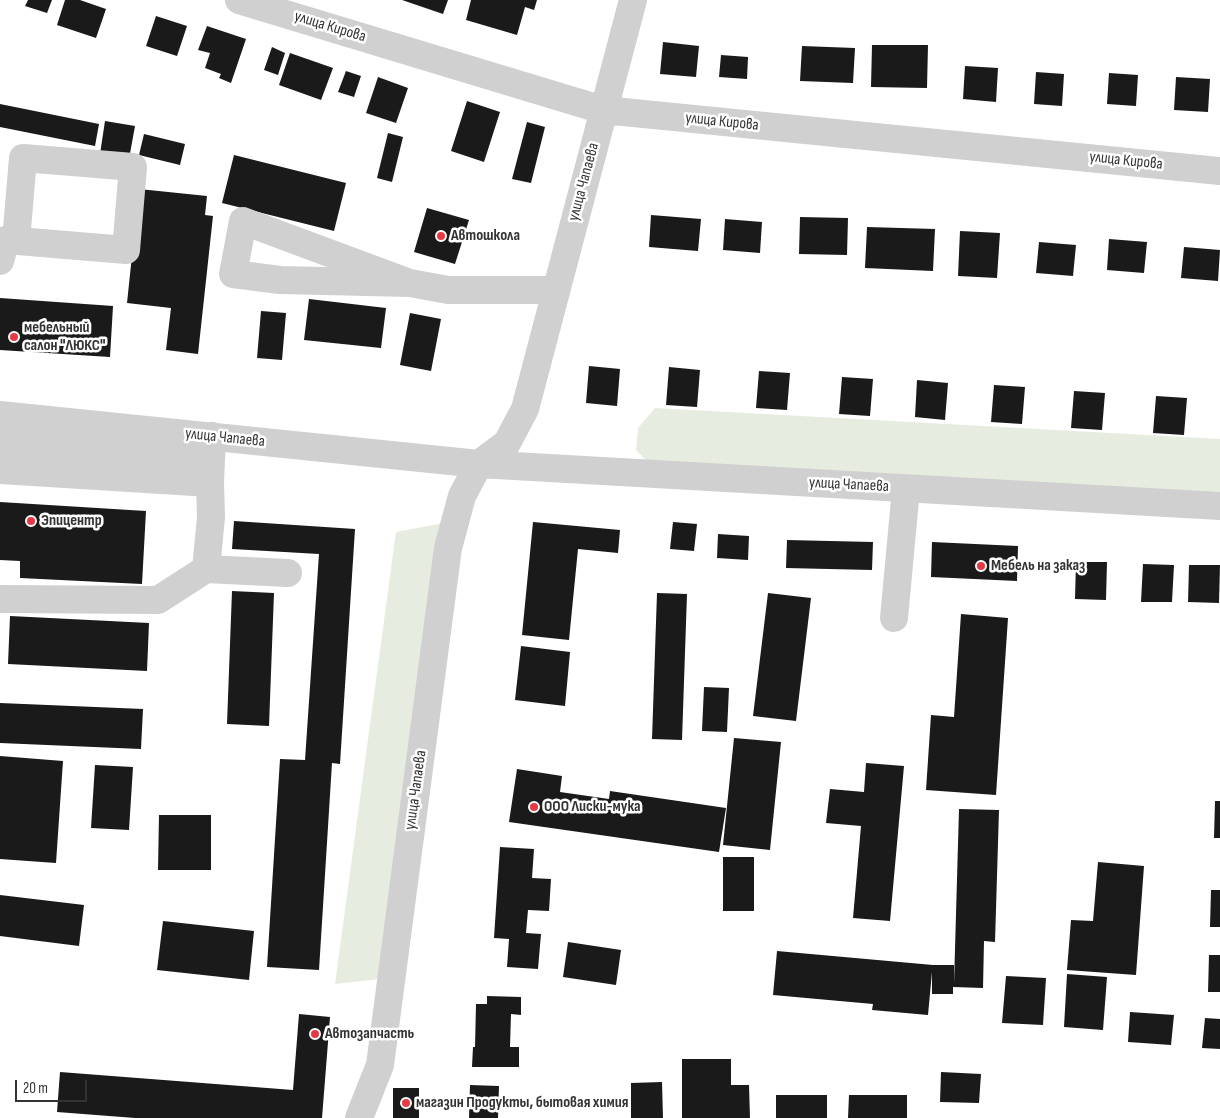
<!DOCTYPE html>
<html>
<head>
<meta charset="utf-8">
<style>
  body { margin:0 }
  #map { position:relative; width:1220px; height:1118px; overflow:hidden; background:#fff; font-family:"Sofia Sans Condensed",sans-serif }
  canvas { display:block }
  .scale { position:absolute; left:15px; top:1080px; width:72px; height:22px; box-sizing:border-box; border:2px solid #333; border-top:0; padding-left:6px; font-size:15px; line-height:18px; white-space:nowrap; color:#333; -webkit-text-stroke:4px #fff; paint-order:stroke }
</style>
</head>
<body>
<div id="map">
<canvas width="1220" height="1118"></canvas>
<div class="scale">20 m</div>
</div>
<script>
const context = document.querySelector('canvas').getContext('2d');
context.lineJoin = 'round';
function fill(path, color) { context.fillStyle = color; context.fill(path, 'evenodd'); }
function trace(path, color, width, dash) { context.strokeStyle = color; context.lineWidth = width; context.lineCap = dash ? 'butt' : 'round'; context.setLineDash(dash || []); context.stroke(path); }
function drawText(font, color, halo, rows, align = 'center') {
  context.font = font + ' "Sofia Sans Condensed",sans-serif'; context.lineWidth = 5; context.setLineDash([]); context.textBaseline = 'middle'; context.strokeStyle = halo; context.fillStyle = color; for (const [text, x, y, turn = 0] of rows) {
    context.save(); context.translate(x, y); context.rotate((+turn || 0) * Math.PI / 180); context.textAlign = isNaN(turn) ? turn : align; if (halo) context.strokeText(text, 0, 0); context.fillText(text, 0, 0); context.restore();
  }
}
fill(new Path2D(`
  M 655,408 L 1220,439 L 1220,512 L 670,485 L 636,450 L 638,428 Z
  M 444,523 L 380,979 L 335,984 L 396,532 Z`), '#e6ecdf');
fill(new Path2D(`
  M 28,0 L 52,0 L 47,13 L 25,6 Z
  M 65,0 L 80,0 L 106,9 L 96,38 L 57,25 Z
  M 402,0 L 448,0 L 443,14 Z
  M 471,0 L 537,0 L 534,10 L 525,7 L 517,35 L 466,20 Z
  M 156,16 L 187,26 L 177,56 L 146,46 Z
  M 207,26 L 246,39 L 231,83 L 219,78 L 221,74 L 205,68 L 210,53 L 198,50 Z
  M 663,42 L 699,46 L 696,77 L 660,74 Z
  M 872,45 L 928,45 L 927,88 L 871,87 Z
  M 802,46 L 855,48 L 853,83 L 800,81 Z
  M 272,47 L 285,53 L 278,75 L 264,70 Z
  M 290,53 L 333,68 L 321,100 L 279,85 Z
  M 721,55 L 748,57 L 747,79 L 719,77 Z
  M 965,66 L 998,68 L 996,102 L 963,99 Z
  M 346,71 L 361,76 L 354,97 L 338,92 Z
  M 1036,72 L 1064,74 L 1062,106 L 1034,104 Z
  M 1109,73 L 1138,75 L 1136,106 L 1107,104 Z
  M 378,77 L 408,88 L 396,123 L 366,113 Z
  M 1176,77 L 1210,79 L 1208,112 L 1174,110 Z
  M 467,101 L 500,112 L 484,162 L 451,151 Z
  M 0,104 L 99,124 L 95,146 L 0,127 Z
  M 105,121 L 135,126 L 129,159 L 100,154 Z
  M 527,122 L 545,127 L 531,183 L 512,179 Z
  M 388,133 L 403,137 L 392,182 L 377,178 Z
  M 144,134 L 185,144 L 180,165 L 139,155 Z
  M 234,155 L 346,183 L 334,231 L 222,203 Z
  M 139,189 L 207,196 L 205,215 L 213,216 L 198,354 L 166,350 L 171,308 L 127,303 Z
  M 427,208 L 469,220 L 455,264 L 414,252 Z
  M 651,215 L 701,219 L 698,251 L 649,247 Z
  M 800,217 L 848,218 L 847,255 L 799,254 Z
  M 725,219 L 762,222 L 760,253 L 723,250 Z
  M 867,227 L 935,229 L 933,271 L 865,268 Z
  M 960,231 L 1000,233 L 997,278 L 958,276 Z
  M 1109,239 L 1147,242 L 1144,273 L 1107,270 Z
  M 1039,242 L 1076,245 L 1073,276 L 1036,273 Z
  M 1184,247 L 1220,250 L 1218,281 L 1181,278 Z
  M 0,298 L 113,306 L 110,357 L 0,350 Z
  M 309,299 L 386,308 L 381,348 L 304,340 Z
  M 261,311 L 286,313 L 282,360 L 257,358 Z
  M 410,313 L 441,319 L 431,371 L 400,365 Z
  M 589,366 L 620,369 L 617,406 L 586,403 Z
  M 669,367 L 700,370 L 697,407 L 666,405 Z
  M 759,371 L 790,373 L 787,410 L 756,408 Z
  M 842,377 L 873,379 L 870,416 L 839,414 Z
  M 917,380 L 948,383 L 945,420 L 915,417 Z
  M 994,385 L 1025,387 L 1022,424 L 991,422 Z
  M 1074,391 L 1105,393 L 1102,430 L 1071,428 Z
  M 1156,396 L 1187,398 L 1184,435 L 1153,433 Z
  M 0,502 L 146,511 L 142,584 L 20,578 L 20,561 L 0,560 Z
  M 234,521 L 355,529 L 340,764 L 332,763 L 319,970 L 267,967 L 280,759 L 305,760 L 319,554 L 232,549 Z
  M 533,522 L 620,530 L 618,553 L 578,549 L 569,640 L 522,635 Z
  M 673,522 L 697,524 L 694,551 L 670,549 Z
  M 718,534 L 749,536 L 748,560 L 717,558 Z
  M 787,540 L 873,542 L 872,570 L 786,568 Z
  M 932,542 L 1018,546 L 1017,581 L 931,577 Z
  M 1076,562 L 1107,562 L 1106,600 L 1075,599 Z
  M 1143,564 L 1174,565 L 1172,602 L 1141,602 Z
  M 1189,565 L 1220,565 L 1219,603 L 1188,602 Z
  M 232,591 L 274,593 L 269,726 L 227,724 Z
  M 657,593 L 687,594 L 682,740 L 652,739 Z
  M 768,593 L 811,598 L 796,721 L 753,716 Z
  M 961,614 L 1008,618 L 996,795 L 926,790 L 931,715 L 954,717 Z
  M 10,616 L 149,623 L 147,671 L 8,664 Z
  M 521,646 L 570,652 L 565,706 L 515,700 Z
  M 704,687 L 729,688 L 727,732 L 702,731 Z
  M 0,703 L 143,709 L 141,749 L 0,743 Z
  M 734,738 L 781,742 L 770,850 L 723,845 Z
  M 0,756 L 63,761 L 56,863 L 0,859 Z
  M 866,763 L 904,766 L 890,921 L 853,918 L 861,826 L 826,823 L 830,789 L 864,792 Z
  M 95,765 L 133,767 L 129,830 L 91,828 Z
  M 517,769 L 562,776 L 560,792 L 609,799 L 610,791 L 726,808 L 719,852 L 509,822 Z
  M 1215,801 L 1220,801 L 1220,838 L 1214,838 Z
  M 959,809 L 999,810 L 995,942 L 984,941 L 983,988 L 953,987 L 953,994 L 932,994 L 932,972 L 928,1015 L 872,1010 L 873,1004 L 773,995 L 777,951 L 933,965 L 954,965 L 954,984 Z
  M 159,815 L 211,815 L 211,870 L 158,870 Z
  M 500,847 L 534,849 L 532,878 L 551,879 L 549,911 L 528,910 L 526,933 L 541,934 L 538,969 L 507,967 L 509,939 L 494,938 Z
  M 723,857 L 754,857 L 754,911 L 723,911 Z
  M 1098,862 L 1144,866 L 1136,975 L 1067,970 L 1071,920 L 1093,921 Z
  M 1211,890 L 1220,890 L 1220,927 L 1210,927 Z
  M 0,895 L 84,905 L 79,946 L 0,936 Z
  M 163,921 L 254,931 L 249,980 L 157,970 Z
  M 568,942 L 621,950 L 616,985 L 563,977 Z
  M 1209,955 L 1220,955 L 1220,992 L 1208,992 Z
  M 1067,974 L 1107,977 L 1103,1030 L 1064,1027 Z
  M 1006,976 L 1046,978 L 1043,1025 L 1002,1023 Z
  M 487,996 L 521,997 L 521,1015 L 511,1014 L 510,1047 L 519,1047 L 519,1067 L 472,1067 L 473,1047 L 475,1047 L 476,1004 L 487,1004 Z
  M 1130,1012 L 1174,1015 L 1171,1045 L 1128,1042 Z
  M 299,1014 L 330,1017 L 322,1118 L 135,1118 L 57,1112 L 60,1072 L 293,1090 Z
  M 1205,1018 L 1220,1019 L 1220,1049 L 1202,1048 Z
  M 682,1059 L 731,1059 L 731,1085 L 749,1085 L 750,1118 L 682,1118 Z
  M 941,1072 L 981,1074 L 979,1103 L 940,1102 Z
  M 662,1082 L 663,1118 L 631,1118 L 631,1083 Z
  M 470,1085 L 499,1086 L 498,1118 L 469,1118 Z
  M 393,1088 L 419,1088 L 419,1118 L 393,1118 Z
  M 776,1095 L 827,1095 L 827,1118 L 776,1118 Z
  M 849,1095 L 907,1095 L 907,1118 L 848,1118 Z`), '#1a1a1a');
trace(new Path2D(`
  M 239,0 L 603,110 L 1220,171
  M 0,261 L 6,240 L 126,250 L 133,167 L 23,158 L 16,241
  M 410,283 L 280,280 L 233,274 L 243,221 L 410,283 L 448,290 L 556,290
  M 0,415 L 479,464 L 1220,506
  M 0,442 L 211,455
  M 0,470 L 210,483
  M 206,569 L 288,573
  M 0,599 L 158,600 L 206,569 L 211,517 L 210,483 L 212,436
  M 894,618 L 906,489
  M 359,1118 L 380,1065 L 448,548 L 462,496 L 479,464 L 507,443 L 525,409 L 633,0`), '#d0d0d0', 28);
for (const [x, y, r, color] of [
  [441,236,5,"#e63946"],
  [14,337,5,"#e63946"],
  [31,521,5,"#e63946"],
  [981,566,5,"#e63946"],
  [534,807,5,"#e63946"],
  [315,1034,5,"#e63946"],
  [406,1103,5,"#e63946"]
]) { const dot = new Path2D(); dot.arc(x, y, r, 0, 2 * Math.PI); context.fillStyle = color; context.fill(dot); trace(dot, '#fff', 2); }
drawText('16px', '#333', '#fff', [
  ["улица Кирова",330,27,17],
  ["улица Кирова",722,122,6],
  ["улица Кирова",1126,161,6],
  ["улица Чапаева",584,182,-75],
  ["улица Чапаева",225,438,6],
  ["улица Чапаева",849,485,3],
  ["улица Чапаева",416,790,-82]
]);
drawText('bold 16px', '#333', '#fff', [
  ["Автошкола",451,236],
  ["мебельный",24,328],
  ["салон \"ЛЮКС\"",24,346],
  ["Эпицентр",41,521],
  ["Мебель на заказ",991,566],
  ["ООО Лиски-мука",544,807],
  ["Автозапчасть",325,1034],
  ["магазин Продукты, бытовая химия",416,1103]
], 'left');
</script>
</body>
</html>
